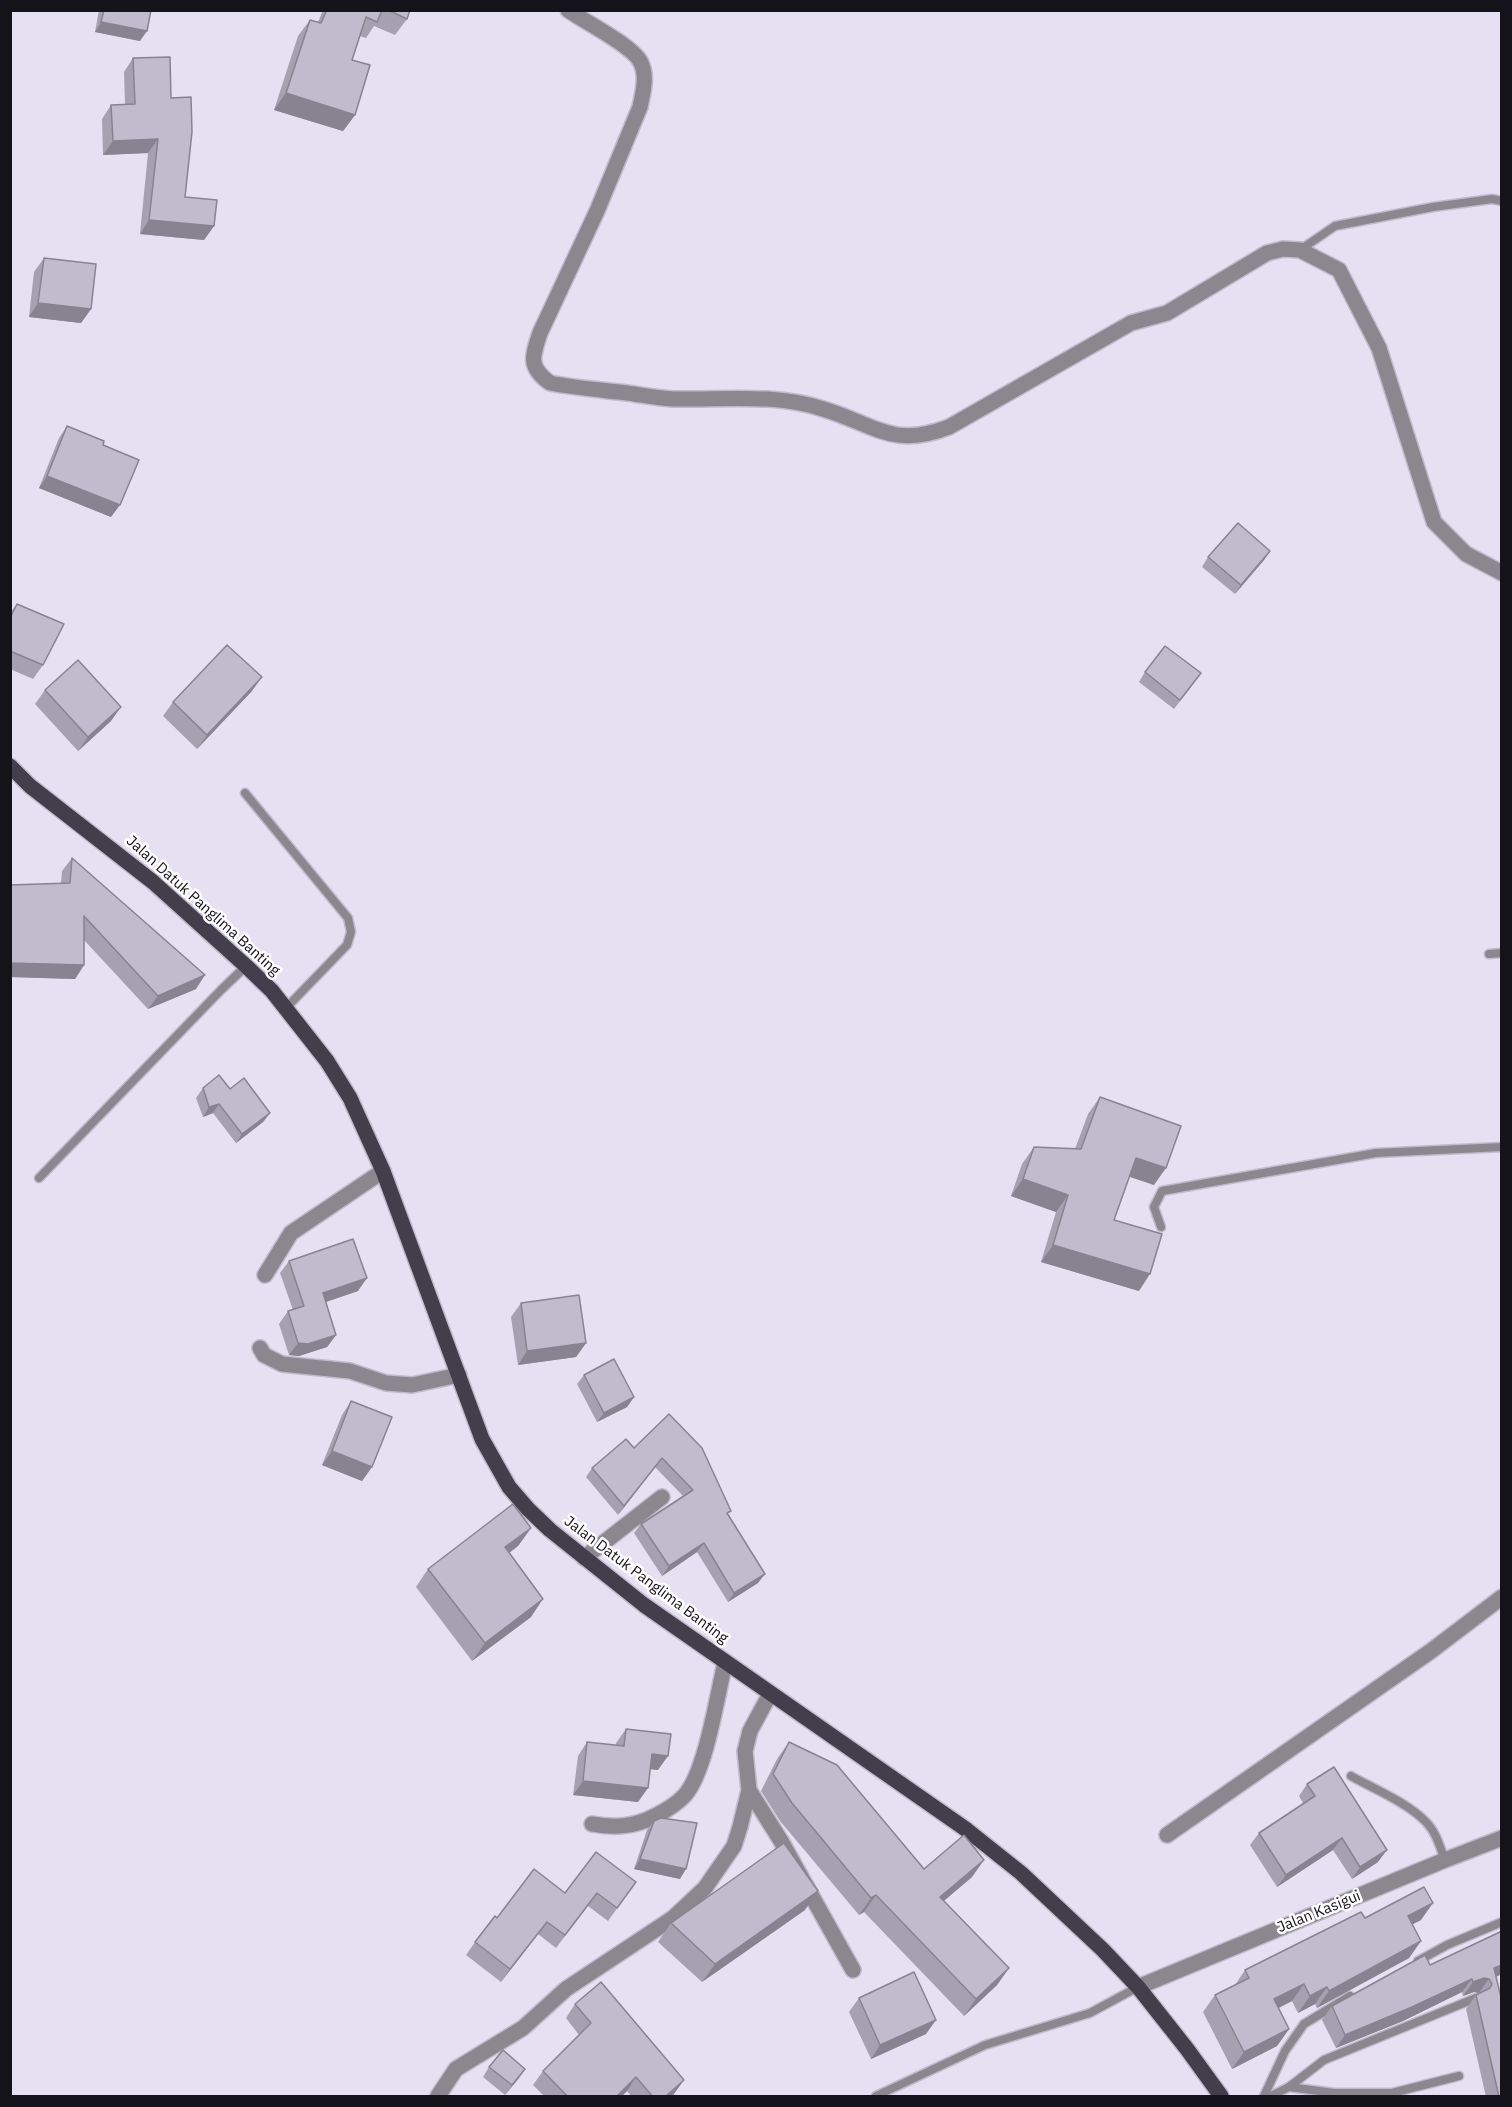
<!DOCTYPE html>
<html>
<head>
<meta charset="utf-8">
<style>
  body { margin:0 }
  #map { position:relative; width:1512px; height:2107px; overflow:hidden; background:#e6e0f3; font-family:"IBM Plex Sans",sans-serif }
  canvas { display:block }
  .frame { position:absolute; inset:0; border:12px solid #15131a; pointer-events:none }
</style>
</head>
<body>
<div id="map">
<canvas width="1512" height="2107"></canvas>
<div class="frame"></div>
</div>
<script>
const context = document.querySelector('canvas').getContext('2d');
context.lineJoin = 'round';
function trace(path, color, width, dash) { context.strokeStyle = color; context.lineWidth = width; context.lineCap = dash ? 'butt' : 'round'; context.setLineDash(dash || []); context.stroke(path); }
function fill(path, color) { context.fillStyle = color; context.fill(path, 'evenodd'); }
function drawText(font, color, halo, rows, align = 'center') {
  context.font = font + ' "IBM Plex Sans",sans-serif'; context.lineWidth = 5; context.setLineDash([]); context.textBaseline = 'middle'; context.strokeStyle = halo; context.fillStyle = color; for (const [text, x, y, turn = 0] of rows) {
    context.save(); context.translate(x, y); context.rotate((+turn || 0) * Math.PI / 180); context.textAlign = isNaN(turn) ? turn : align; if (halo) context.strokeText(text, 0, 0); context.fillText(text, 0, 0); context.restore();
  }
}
const lane = new Path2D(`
  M 1300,250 L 1335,226 L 1433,207 L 1492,199 L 1502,201
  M 245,793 L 348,918 L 351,932 L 347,945 L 286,1008
  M 1489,954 L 1502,953
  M 39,1178 L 221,990 L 246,966
  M 1161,1227 L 1154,1207 L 1162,1191 L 1376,1153 L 1502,1147
  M 1351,1776 C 1374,1789 1408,1803 1426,1822 C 1436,1832 1440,1847 1445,1860
  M 1418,1961 L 1447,1945 L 1502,1922
  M 1289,2087 L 1334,2093 L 1392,2093 L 1459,2076
  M 876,2096 L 985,2045 L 1090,2013 L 1138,1987
  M 1264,2096 L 1285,2051 L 1304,2024 L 1350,1996
  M 1271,2096 L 1289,2087 L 1324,2060 L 1476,1998`);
const street = new Path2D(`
  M 568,10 C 585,22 631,45 640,61 C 648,75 643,92 640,107 L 597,211 L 540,333 C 532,357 528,367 550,383 C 576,388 602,390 627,393 C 642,395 658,398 673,399 C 723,400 774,393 823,409 C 874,424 892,449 949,427 L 1131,323 L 1167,313 L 1267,253 L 1283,249 L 1300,250 L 1339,270 L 1379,348 L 1434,522 L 1466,554 L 1502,573
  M 265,1275 L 291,1233 L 383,1171
  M 260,1348 L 264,1355 L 282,1364 L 350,1371 L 386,1383 L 412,1385 L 459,1375
  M 584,1558 L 662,1497
  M 749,1790 L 781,1841 L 853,1970
  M 592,1824 C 615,1828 634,1827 655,1816 C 665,1811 677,1804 685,1795 C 706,1771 717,1696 725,1663
  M 1167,1835 L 1431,1651 L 1502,1597
  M 1138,1987 L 1445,1860 L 1502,1838
  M 438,2096 L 456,2069 L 523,2028 L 566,1989 L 673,1918 L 705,1888 L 734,1846 L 740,1827 L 749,1790 L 745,1751 L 750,1731 L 770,1694`);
const primary = new Path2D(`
  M 10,766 L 30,786 L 153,882 L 246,966 L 272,991 L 327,1061 L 350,1098 L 383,1171 L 482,1439 L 509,1487 L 528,1509 L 550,1530 L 644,1605 L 967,1830 L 1021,1873 L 1103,1950 L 1138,1987 L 1187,2049 L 1221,2096`);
trace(lane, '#c0bbcc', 11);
trace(street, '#c0bbcc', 18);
trace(primary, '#c0bbcc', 18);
trace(lane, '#8a878f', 8);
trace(street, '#8a878f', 15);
trace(primary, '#423e4b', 15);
fill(new Path2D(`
  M 99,10 L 151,10 L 140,41 L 95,32 Z
  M 323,10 L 410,10 L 407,19 L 395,35 L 374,26 L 366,38 L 360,36 L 352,60 L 355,115 L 343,131 L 274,110 L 298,36 L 310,20 L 318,22 Z
  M 133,58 L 171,98 L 185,197 L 214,226 L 204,240 L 140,234 L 148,153 L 103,155 L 102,119 L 111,105 L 125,105 L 124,72 Z
  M 44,258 L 91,309 L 81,323 L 29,317 L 34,272 Z
  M 67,426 L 103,445 L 111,517 L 39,488 L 59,438 Z
  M 1270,551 L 1264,560 L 1235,594 L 1202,567 L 1208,557 Z
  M 17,604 L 43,665 L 33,679 L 10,669 L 10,613 Z
  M 1145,672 L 1194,683 L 1174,709 L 1139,682 Z
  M 45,690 L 111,721 L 78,751 L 35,704 Z
  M 252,691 L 197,749 L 163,716 L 173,702 Z
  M 72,858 L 196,989 L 148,1009 L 84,940 L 84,965 L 75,979 L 10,977 L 10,885 L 61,883 L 62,871 Z
  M 203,1088 L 230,1089 L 270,1113 L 263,1122 L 236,1143 L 213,1113 L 203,1117 L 196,1098 Z
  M 1100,1097 L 1154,1185 L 1129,1176 L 1114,1220 L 1139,1291 L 1041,1262 L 1056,1212 L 1011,1196 L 1022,1164 L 1034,1147 L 1075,1149 L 1088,1114 Z
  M 289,1261 L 358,1291 L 326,1302 L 336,1335 L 327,1347 L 299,1356 L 289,1355 L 279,1324 L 288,1311 L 293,1310 L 280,1273 Z
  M 521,1303 L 586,1343 L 576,1357 L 518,1365 L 511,1317 Z
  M 584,1375 L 634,1397 L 627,1407 L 597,1422 L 577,1384 Z
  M 351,1401 L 372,1467 L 362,1481 L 322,1465 L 342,1415 Z
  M 669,1414 L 729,1515 L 758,1583 L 728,1602 L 697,1552 L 662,1576 L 634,1533 L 641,1524 L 683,1496 L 655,1467 L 618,1515 L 586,1477 L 592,1468 L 634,1448 Z
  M 531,1528 L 518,1546 L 509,1553 L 531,1617 L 472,1661 L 416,1587 L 428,1569 Z
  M 626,1729 L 658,1770 L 650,1769 L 638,1802 L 573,1795 L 578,1756 L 587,1742 L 616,1745 L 616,1743 Z
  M 789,1742 L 924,1869 L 972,1877 L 944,1901 L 1009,1968 L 997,1985 L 964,2016 L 864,1912 L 859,1915 L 780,1821 L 761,1791 L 777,1759 Z
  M 1307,1784 L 1378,1862 L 1352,1879 L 1333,1850 L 1277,1887 L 1250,1845 L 1259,1833 L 1303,1803 L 1299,1796 Z
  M 654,1821 L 680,1879 L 634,1869 L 647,1830 Z
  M 636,1882 L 608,1921 L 588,1906 L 556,1948 L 538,1934 L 501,1982 L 466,1955 L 475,1942 L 497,1918 L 565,1893 Z
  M 805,1910 L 702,1982 L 658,1942 L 671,1923 Z
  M 1365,1918 L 1421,1920 L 1412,1924 L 1421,1941 L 1409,1958 L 1317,2008 L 1315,2004 L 1298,2013 L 1292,2001 L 1279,2008 L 1289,2029 L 1277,2046 L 1232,2069 L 1203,2012 L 1215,1995 L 1235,1985 L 1245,1970 Z
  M 1502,1931 L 1502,1974 L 1496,1977 L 1502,2097 L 1486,2097 L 1466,2009 L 1476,1995 L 1479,1993 L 1474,1992 L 1463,1996 L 1462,1992 L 1403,2021 L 1336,2048 L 1322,2020 L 1332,2006 L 1430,1965 Z
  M 859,1998 L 926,2034 L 871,2059 L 849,2012 Z
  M 575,2004 L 674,2094 L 671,2097 L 632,2097 L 627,2091 L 621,2097 L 545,2097 L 533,2085 L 543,2071 L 579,2035 L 566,2018 Z
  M 489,2067 L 519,2078 L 505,2095 L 483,2077 Z`), '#a6a1b1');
fill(new Path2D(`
  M 101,22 L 147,31 L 140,41 L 95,32 Z
  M 286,93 L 355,115 L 343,131 L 274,110 Z
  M 158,139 L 148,153 L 103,155 L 113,141 Z
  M 149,220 L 214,226 L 204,240 L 140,234 Z
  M 38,303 L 91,309 L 81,323 L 29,317 Z
  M 47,476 L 120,505 L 111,517 L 39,488 Z
  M 1270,551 L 1264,560 L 1235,594 L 1241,585 Z
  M 262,677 L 252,691 L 197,749 L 207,735 Z
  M 121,707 L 111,721 L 78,751 L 88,737 Z
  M 10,963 L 84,965 L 75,979 L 10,977 Z
  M 205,975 L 196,989 L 148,1009 L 158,996 Z
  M 219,1104 L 213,1113 L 203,1117 L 209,1107 Z
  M 270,1113 L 263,1122 L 236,1143 L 242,1134 Z
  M 1136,1158 L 1166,1168 L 1154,1185 L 1124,1175 Z
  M 1023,1179 L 1068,1195 L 1056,1212 L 1011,1196 Z
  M 1053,1245 L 1150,1274 L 1139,1291 L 1041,1262 Z
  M 367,1278 L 358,1291 L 314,1306 L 323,1293 Z
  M 336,1335 L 327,1347 L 299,1356 L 289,1355 L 298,1343 Z
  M 586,1343 L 576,1357 L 518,1365 L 527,1351 Z
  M 634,1397 L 627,1407 L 597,1422 L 604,1413 Z
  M 332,1451 L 372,1467 L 362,1481 L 322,1465 Z
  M 662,1458 L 655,1467 L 618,1515 L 624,1506 Z
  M 531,1528 L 518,1546 L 492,1566 L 505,1547 Z
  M 704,1543 L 697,1552 L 662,1576 L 669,1566 Z
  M 765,1574 L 758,1583 L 728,1602 L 734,1593 Z
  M 543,1599 L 531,1617 L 472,1661 L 485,1643 Z
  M 652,1754 L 668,1756 L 658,1770 L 642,1768 Z
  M 583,1781 L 648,1788 L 638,1802 L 573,1795 Z
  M 1342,1838 L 1333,1850 L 1277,1887 L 1286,1875 Z
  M 1387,1850 L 1378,1862 L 1352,1879 L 1360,1867 Z
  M 640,1859 L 686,1869 L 680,1879 L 634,1869 Z
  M 984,1860 L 972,1877 L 928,1914 L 940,1897 Z
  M 818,1891 L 805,1910 L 702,1982 L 715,1964 Z
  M 876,1895 L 864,1912 L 859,1915 L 871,1898 Z
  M 1433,1903 L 1421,1920 L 1396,1933 L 1408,1916 Z
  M 547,1922 L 538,1934 L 501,1982 L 510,1969 Z
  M 1421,1941 L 1409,1958 L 1317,2008 L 1329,1991 Z
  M 1502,1965 L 1502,1974 L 1488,1980 L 1479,1993 L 1474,1992 L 1463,1996 L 1473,1982 L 1494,1968 Z
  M 1009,1968 L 997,1985 L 964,2016 L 976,1999 Z
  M 1472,1979 L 1462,1992 L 1403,2021 L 1336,2048 L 1345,2035 Z
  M 1304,1984 L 1292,2001 L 1262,2016 L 1274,1999 Z
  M 1327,1987 L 1315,2004 L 1298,2013 L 1310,1996 Z
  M 936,2020 L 926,2034 L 871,2059 L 880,2045 Z
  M 1289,2029 L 1277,2046 L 1232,2069 L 1244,2052 Z
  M 525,2069 L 519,2078 L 505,2095 L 512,2085 Z
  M 636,2077 L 627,2091 L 621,2097 L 616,2097 Z
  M 684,2080 L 674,2094 L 671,2097 L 665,2097 Z`), '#878390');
const building = new Path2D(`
  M 104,10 L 151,10 L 147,31 L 101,22 Z
  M 327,10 L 382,10 L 377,22 L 366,17 L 352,60 L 370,65 L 355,115 L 286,93 L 310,20 L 321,23 Z
  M 388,10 L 410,10 L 407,19 Z
  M 170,57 L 171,98 L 191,97 L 192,132 L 185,197 L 217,200 L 214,226 L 149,220 L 158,139 L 113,141 L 111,105 L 135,104 L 133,58 Z
  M 44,258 L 96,264 L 91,309 L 38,303 Z
  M 67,426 L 104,441 L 103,445 L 139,460 L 120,505 L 47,476 Z
  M 1238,523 L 1270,551 L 1241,585 L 1208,557 Z
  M 17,604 L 64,624 L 43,665 L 10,651 L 10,618 Z
  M 227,645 L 262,677 L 207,735 L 173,702 Z
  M 1165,646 L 1201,673 L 1180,700 L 1145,672 Z
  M 78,660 L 121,707 L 88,737 L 45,690 Z
  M 72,858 L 205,975 L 158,996 L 84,916 L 84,965 L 10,963 L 10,885 L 70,883 Z
  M 219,1075 L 230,1089 L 244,1078 L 270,1113 L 242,1134 L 219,1104 L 209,1107 L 203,1088 Z
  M 1100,1097 L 1181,1126 L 1166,1168 L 1136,1158 L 1114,1220 L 1162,1234 L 1150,1274 L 1053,1245 L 1068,1195 L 1023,1179 L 1034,1147 L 1081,1149 Z
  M 353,1239 L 367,1278 L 323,1293 L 336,1335 L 308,1344 L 298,1343 L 288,1311 L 304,1306 L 289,1261 Z
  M 579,1295 L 586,1343 L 527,1351 L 521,1303 Z
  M 614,1359 L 634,1397 L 604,1413 L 584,1375 Z
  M 351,1401 L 392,1417 L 372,1467 L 332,1451 Z
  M 669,1414 L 702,1448 L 731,1511 L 727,1513 L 765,1574 L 734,1593 L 704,1543 L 669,1566 L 641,1524 L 693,1490 L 662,1458 L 624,1506 L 592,1468 L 626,1439 L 634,1448 Z
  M 513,1504 L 531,1528 L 505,1547 L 543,1599 L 485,1643 L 428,1569 Z
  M 626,1729 L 671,1734 L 668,1756 L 652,1754 L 648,1788 L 583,1781 L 587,1742 L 624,1746 Z
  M 789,1742 L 837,1765 L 924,1869 L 964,1835 L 984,1860 L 940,1897 L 1009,1968 L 976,1999 L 876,1895 L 871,1898 L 792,1803 L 773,1774 Z
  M 1334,1767 L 1387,1850 L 1360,1867 L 1342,1838 L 1286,1875 L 1259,1833 L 1315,1796 L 1307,1784 Z
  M 661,1818 L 697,1823 L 686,1869 L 640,1859 L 654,1821 Z
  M 784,1843 L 818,1891 L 715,1964 L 671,1923 Z
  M 596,1852 L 636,1882 L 617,1908 L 597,1893 L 565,1935 L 547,1922 L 510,1969 L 475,1942 L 495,1916 L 497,1918 L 534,1869 L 565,1893 Z
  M 1424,1887 L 1433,1903 L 1408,1916 L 1421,1941 L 1329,1991 L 1327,1987 L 1310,1996 L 1304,1984 L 1274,1999 L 1289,2029 L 1244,2052 L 1215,1995 L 1249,1978 L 1245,1970 L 1361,1912 L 1365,1918 Z
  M 1502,1931 L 1502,1965 L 1494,1968 L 1502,2002 L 1502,2097 L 1499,2097 L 1476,1995 L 1490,1988 L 1492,1984 L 1489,1979 L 1484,1978 L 1473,1982 L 1472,1979 L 1412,2007 L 1345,2035 L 1332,2006 L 1425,1955 L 1430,1965 Z
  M 914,1972 L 936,2020 L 880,2045 L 859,1998 Z
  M 601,1982 L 684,2080 L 665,2097 L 653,2097 L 636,2077 L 616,2097 L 568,2097 L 543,2071 L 591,2023 L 575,2004 Z
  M 503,2050 L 525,2069 L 512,2085 L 489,2067 Z`);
fill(building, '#c1bbce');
trace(building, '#878390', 1.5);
drawText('15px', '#15131a', '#fff', [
  ["Jalan Datuk Panglima Banting",203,906,42],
  ["Jalan Datuk Panglima Banting",646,1580,37],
  ["Jalan Kasigui",1319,1912,-22]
]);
</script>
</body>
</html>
